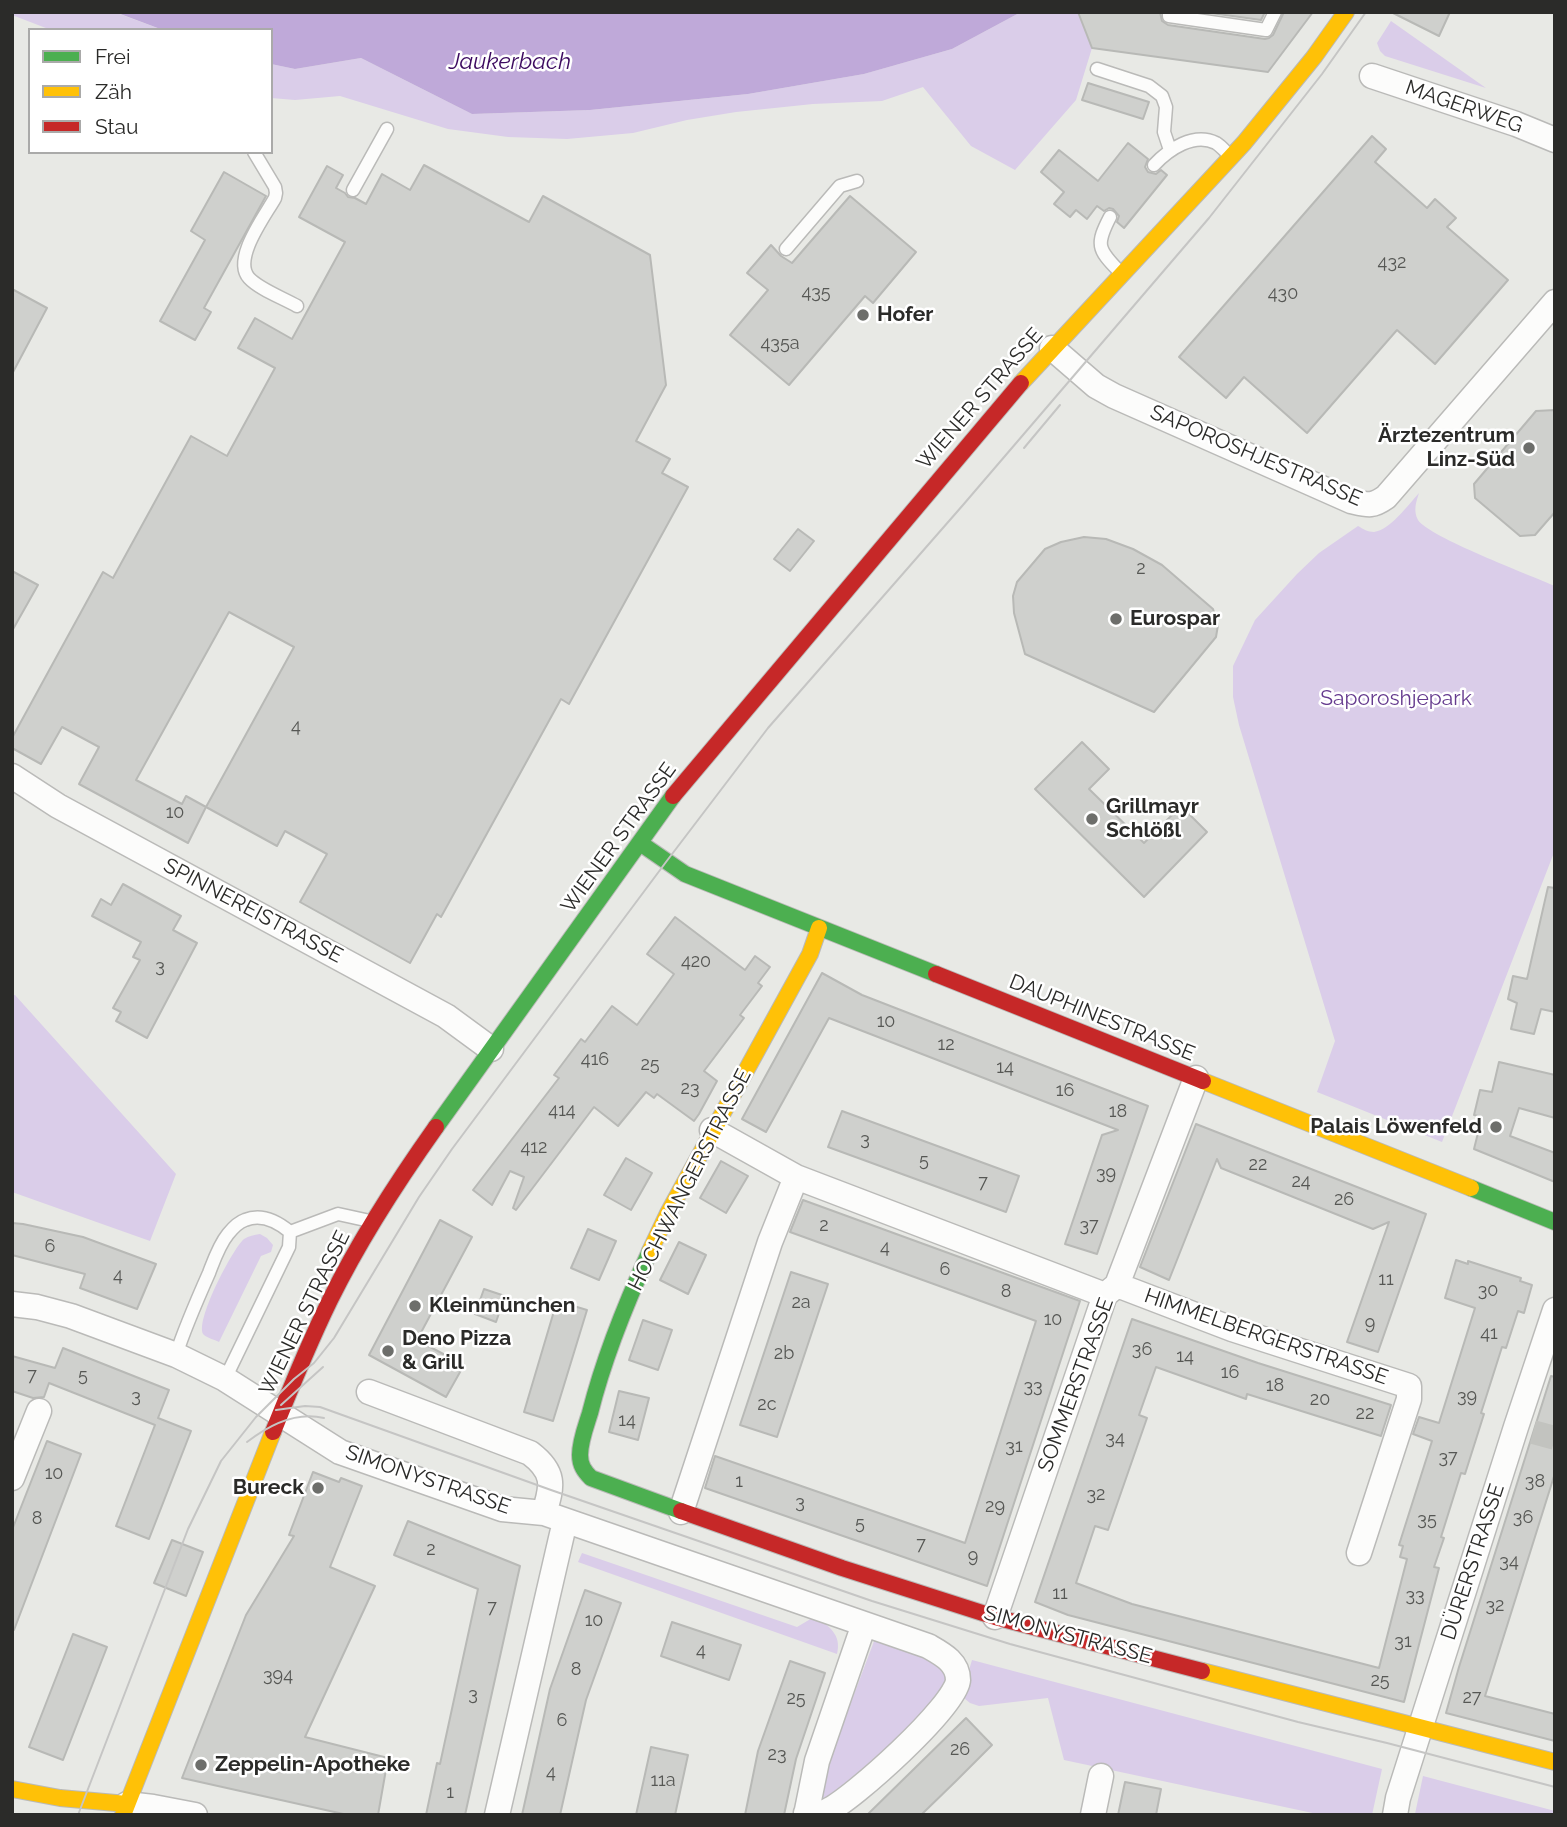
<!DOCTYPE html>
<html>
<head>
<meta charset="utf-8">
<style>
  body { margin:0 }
  #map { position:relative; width:1567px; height:1827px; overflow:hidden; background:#e8e9e5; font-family:Raleway,sans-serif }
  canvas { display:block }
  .frame { position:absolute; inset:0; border:14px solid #2b2b29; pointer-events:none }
  .legend { position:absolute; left:28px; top:28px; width:245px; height:126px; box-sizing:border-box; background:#fff; border:2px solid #aaaaa9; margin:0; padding:9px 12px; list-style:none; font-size:21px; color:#2b2b29 }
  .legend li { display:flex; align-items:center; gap:14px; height:35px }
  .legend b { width:35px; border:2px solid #aaaaa9 }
</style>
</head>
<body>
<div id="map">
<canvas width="1567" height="1827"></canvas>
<div class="frame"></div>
<ul class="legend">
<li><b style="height:9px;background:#4caf50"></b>Frei</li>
<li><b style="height:9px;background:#ffc107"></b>Zäh</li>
<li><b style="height:9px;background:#c62828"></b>Stau</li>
</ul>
</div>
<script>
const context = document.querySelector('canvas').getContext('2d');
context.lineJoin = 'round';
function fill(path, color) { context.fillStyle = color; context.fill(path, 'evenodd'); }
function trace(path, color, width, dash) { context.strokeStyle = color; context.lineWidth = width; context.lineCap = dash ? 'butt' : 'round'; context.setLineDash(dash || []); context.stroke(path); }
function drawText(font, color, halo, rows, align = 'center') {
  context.font = font + ' Raleway,sans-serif'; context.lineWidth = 5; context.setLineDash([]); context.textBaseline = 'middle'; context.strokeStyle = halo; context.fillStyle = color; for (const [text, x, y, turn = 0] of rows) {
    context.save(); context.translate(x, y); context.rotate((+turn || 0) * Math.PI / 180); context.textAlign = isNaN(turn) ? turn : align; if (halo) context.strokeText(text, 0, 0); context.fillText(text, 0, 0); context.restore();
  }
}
fill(new Path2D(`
  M 12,12 L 114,12 L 163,30 L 51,30 L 12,15 Z
  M 1021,12 L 1078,12 L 1092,48 L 1076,100 L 1015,170 L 971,146 L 923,87 L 882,101 L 813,104 L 736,112 L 687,120 L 633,133 L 567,139 L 508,137 L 448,129 L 340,96 L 295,100 L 271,98 L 271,64 L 295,69 L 361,58 L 472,114 L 590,110 L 748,94 L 864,74 L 952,49 Z
  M 1391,21 L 1486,88 L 1385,56 L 1380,51 L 1377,43 Z
  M 1419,493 C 1416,502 1413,511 1418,520 C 1429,537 1530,575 1555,586 L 1555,850 L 1442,1142 L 1317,1092 L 1335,1041 L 1239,725 L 1233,697 L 1233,666 L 1255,620 L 1297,574 L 1319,553 L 1358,526 C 1363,529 1368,532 1374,532 C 1390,530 1408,505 1419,493 Z
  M 12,995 L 15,995 L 176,1174 L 150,1241 L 12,1192 Z
  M 260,1234 L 267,1238 L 273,1245 L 271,1252 L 261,1256 L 219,1342 C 216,1340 207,1338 204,1335 C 193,1324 233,1248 244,1239 C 249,1236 254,1235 260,1234 Z
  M 582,1553 L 797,1627 L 814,1617 C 829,1625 842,1635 837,1654 L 578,1562 Z
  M 876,1636 L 949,1667 L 945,1694 L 827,1803 L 819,1802 L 827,1766 Z
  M 972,1660 L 1382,1769 L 1372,1815 L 1322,1815 L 1064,1760 L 1048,1698 L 979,1706 L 970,1703 L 959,1694 L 964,1687 Z
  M 1423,1776 L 1555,1811 L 1555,1815 L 1415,1814 Z`), '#dacde9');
fill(new Path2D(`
  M 115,12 L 1021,12 L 952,49 L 864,74 L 748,94 L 590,110 L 472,114 L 361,58 L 295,69 L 271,64 L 271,30 L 163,30 Z`), '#bfa9d9');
const building = new Path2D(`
  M 1078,12 L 1160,12 L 1162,21 L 1168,25 L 1265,39 L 1269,38 L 1273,35 L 1284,12 L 1313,12 L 1268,72 L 1092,48 Z
  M 1204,12 L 1265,12 L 1261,20 Z
  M 1391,12 L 1450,12 L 1439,36 Z
  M 1088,83 L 1149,102 L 1143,119 L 1082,100 Z
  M 1372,136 L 1386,149 L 1375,162 L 1427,208 L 1435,199 L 1445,208 L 1456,218 L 1447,227 L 1508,280 L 1435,364 L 1397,330 L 1307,433 L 1244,377 L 1226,398 L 1179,357 Z
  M 1128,143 L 1148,159 L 1145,167 L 1148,172 L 1156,174 L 1161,170 L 1167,175 L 1124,228 L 1117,222 L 1119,216 L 1113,209 L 1109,208 L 1104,211 L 1097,206 L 1087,219 L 1076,210 L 1070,217 L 1054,204 L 1064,192 L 1041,172 L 1059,150 L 1098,181 Z
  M 424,165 L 529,222 L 543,196 L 650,255 L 666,385 L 636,441 L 670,459 L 662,473 L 688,487 L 569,704 L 561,699 L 441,917 L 437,914 L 410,963 L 300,902 L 327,854 L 285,831 L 277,846 L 206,807 L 188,843 L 79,784 L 99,747 L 62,727 L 41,764 L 12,748 L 12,738 L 103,572 L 113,578 L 191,436 L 227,456 L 275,368 L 238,348 L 255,318 L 292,339 L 345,242 L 299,217 L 327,166 L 343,175 L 336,188 L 345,193 L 348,197 L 355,198 L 366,204 L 382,174 L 410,190 ZM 229,612 L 294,647 L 206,807 L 186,796 L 182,804 L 136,780 Z
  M 224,172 L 266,196 L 204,308 L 211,312 L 195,340 L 160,321 L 205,240 L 191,231 Z
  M 850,196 L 916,252 L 873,303 L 865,296 L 789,385 L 730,335 L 768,290 L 747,273 L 771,245 L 781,256 L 792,263 Z
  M 12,289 L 47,308 L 12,374 Z
  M 1555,410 L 1555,512 L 1535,535 L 1520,536 L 1475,498 L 1474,484 L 1536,411 Z
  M 798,529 L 814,541 L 790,571 L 774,559 Z
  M 1084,537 L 1106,539 L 1133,549 L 1162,565 L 1213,609 L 1218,625 L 1216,637 L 1154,712 L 1025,654 L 1014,613 L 1013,596 L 1017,582 L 1045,549 L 1061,542 Z
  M 12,571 L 38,585 L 12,631 Z
  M 1082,742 L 1109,769 L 1089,789 L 1144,843 L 1181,806 L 1207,832 L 1144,897 L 1035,789 Z
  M 123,884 L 181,916 L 173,930 L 197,943 L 147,1038 L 116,1021 L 121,1012 L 113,1008 L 140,960 L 133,957 L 141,942 L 92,916 L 101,899 L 111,905 Z
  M 1548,887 L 1555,888 L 1555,1012 L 1541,1009 L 1534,1034 L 1511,1029 L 1517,1003 L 1508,999 L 1513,976 L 1527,979 Z
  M 675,917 L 745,970 L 755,956 L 770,967 L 758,983 L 762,986 L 740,1015 L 744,1018 L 704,1071 L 717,1081 L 699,1114 L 694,1121 L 657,1094 L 654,1098 L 646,1092 L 618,1126 L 594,1107 L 516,1210 L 513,1208 L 524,1177 L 510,1171 L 492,1205 L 473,1190 L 559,1078 L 554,1075 L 581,1039 L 585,1042 L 612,1006 L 637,1025 L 674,974 L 647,954 Z
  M 822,973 L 862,995 L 1148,1106 L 1097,1254 L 1065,1244 L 1102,1135 L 1118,1130 L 829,1018 L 766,1132 L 742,1119 Z
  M 1499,1062 L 1555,1075 L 1555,1118 L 1519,1108 L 1510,1136 L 1555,1153 L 1555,1182 L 1474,1149 L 1482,1117 L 1474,1115 L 1480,1090 L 1492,1092 Z
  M 842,1111 L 1019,1176 L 1006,1212 L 828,1147 Z
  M 1196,1124 L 1426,1214 L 1378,1352 L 1347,1342 L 1389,1222 L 1373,1229 L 1221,1168 L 1217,1159 L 1169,1280 L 1140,1267 Z
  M 626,1158 L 652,1173 L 631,1210 L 604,1195 Z
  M 721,1161 L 748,1176 L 726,1213 L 700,1198 Z
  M 803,1200 L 1080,1301 L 987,1586 L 705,1488 L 715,1456 L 965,1543 L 1036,1321 L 790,1232 Z
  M 440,1220 L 472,1237 L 417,1340 L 464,1365 L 446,1397 L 369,1355 Z
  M 12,1223 L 23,1224 L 83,1237 L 156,1264 L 137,1309 L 80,1288 L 85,1274 L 12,1255 Z
  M 588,1229 L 616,1241 L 599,1280 L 571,1268 Z
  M 679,1242 L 706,1255 L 688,1294 L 660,1280 Z
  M 1456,1260 L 1468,1264 L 1468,1261 L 1521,1278 L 1520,1281 L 1532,1285 L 1524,1313 L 1518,1311 L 1506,1348 L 1502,1347 L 1481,1413 L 1484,1414 L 1465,1474 L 1461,1473 L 1441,1537 L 1444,1538 L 1434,1567 L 1439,1568 L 1404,1702 L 1068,1615 L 1035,1602 L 1132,1319 L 1258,1363 L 1391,1405 L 1381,1436 L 1247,1394 L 1246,1399 L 1156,1367 L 1139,1415 L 1147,1418 L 1108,1530 L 1095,1526 L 1076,1583 L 1132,1604 L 1379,1668 L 1407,1559 L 1400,1557 L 1403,1546 L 1399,1545 L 1432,1441 L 1413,1434 L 1419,1417 L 1439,1423 L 1475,1308 L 1445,1298 Z
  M 791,1272 L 828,1284 L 777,1437 L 740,1425 Z
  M 484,1289 L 505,1296 L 496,1322 L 475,1314 Z
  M 557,1301 L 587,1310 L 553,1421 L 524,1412 Z
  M 643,1320 L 672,1330 L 658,1370 L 629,1360 Z
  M 63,1348 L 169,1390 L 158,1418 L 191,1431 L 149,1539 L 116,1526 L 155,1425 L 49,1383 L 44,1397 L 33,1398 L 12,1391 L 12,1356 L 55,1368 Z
  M 1551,1376 L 1555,1377 L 1555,1473 L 1485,1696 L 1555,1714 L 1555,1741 L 1446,1713 L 1459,1667 Z
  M 619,1391 L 649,1398 L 638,1440 L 609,1432 Z
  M 47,1441 L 81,1454 L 14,1630 L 12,1630 L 12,1530 Z
  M 313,1472 L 339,1482 L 341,1478 L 362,1486 L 330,1567 L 375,1586 L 305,1737 L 388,1758 L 378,1815 L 348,1815 L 182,1778 L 246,1615 L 294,1536 L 289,1535 Z
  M 408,1521 L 520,1566 L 465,1815 L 426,1815 L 437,1763 L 440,1764 L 478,1589 L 394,1555 Z
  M 172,1540 L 203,1552 L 186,1596 L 154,1583 Z
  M 585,1590 L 621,1603 L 586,1700 L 560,1815 L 522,1815 L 550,1689 Z
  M 672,1622 L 741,1645 L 729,1680 L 661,1656 Z
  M 73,1634 L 107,1647 L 63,1760 L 29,1747 Z
  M 790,1661 L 825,1673 L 796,1759 L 784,1815 L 745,1815 L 758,1751 Z
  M 966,1718 L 992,1745 L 956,1781 L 921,1815 L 867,1815 Z
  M 651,1747 L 688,1755 L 675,1815 L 636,1815 Z
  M 1125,1782 L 1161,1789 L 1156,1815 L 1118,1815 Z`);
fill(building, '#cfd0cd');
trace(building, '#b8b9b6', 2);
trace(new Path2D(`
  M 1533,1432 L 1555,1438`), '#c2c3bf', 24, [24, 12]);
const lane = new Path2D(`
  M 1169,12 L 1169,16 L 1266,30 L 1275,12
  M 1097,69 L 1149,86 L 1162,96 L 1166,107 L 1164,132 L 1170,150
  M 254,152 L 275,187 L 276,193 L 275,198 C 265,216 232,259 249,278 C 259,289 283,298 297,306
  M 1154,165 C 1169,149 1194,132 1216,143 C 1221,146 1225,151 1229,155
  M 353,190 L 387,129
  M 1110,217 C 1096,244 1097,249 1119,271
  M 786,249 L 840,186 L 857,181
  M 290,1232 L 338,1214 L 370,1221
  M 176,1355 C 185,1327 197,1300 209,1273 C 214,1260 219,1245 228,1234 C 232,1229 239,1222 245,1220 C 262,1213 278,1222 290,1232
  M 225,1379 L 289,1247 L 290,1232`);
const street = new Path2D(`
  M 1372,76 L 1516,124 L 1555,140
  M 1052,348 L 1096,386 L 1114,396 L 1351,501 C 1368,505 1372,507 1386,497 L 1555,302
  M 12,776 L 58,806 L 446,1016 L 491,1049
  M 712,1130 L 796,1177 L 1105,1295
  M 1117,1285 L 1232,1329 L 1409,1386 L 1409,1399 L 1359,1553
  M 12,1304 L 37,1307 L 71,1316 L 176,1355 L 225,1379 L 340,1452 L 502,1509 L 544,1513 L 928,1646 C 942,1654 958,1662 958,1680 C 957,1705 852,1800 827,1811 C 820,1815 813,1814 806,1813
  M 369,1392 L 530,1453 C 555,1472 553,1485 544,1513
  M 12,1478 L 39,1411
  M 681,1512 L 770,1242 L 796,1177
  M 995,1617 L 1105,1295 L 1117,1285 L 1196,1078
  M 127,1804 L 153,1807 L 195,1815
  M 497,1815 L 565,1521
  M 806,1815 L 817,1761 L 864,1624
  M 1093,1815 L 1101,1776
  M 1395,1815 L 1398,1798 L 1516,1427 L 1555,1310`);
const fast = new Path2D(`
  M 640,843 L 685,874 L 936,974
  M 436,1127 L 673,796
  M 1471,1188 L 1555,1222
  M 650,1251 C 626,1303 604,1357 590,1413 C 586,1426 580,1441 580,1455 C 580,1465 584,1471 591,1478 L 681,1511`);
const slow = new Path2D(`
  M 1021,383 L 1244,143 L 1314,57 L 1346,12
  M 1203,1081 L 1471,1188
  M 650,1251 L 668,1213 L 810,954 L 819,928
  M 1202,1671 L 1555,1762
  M 12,1789 L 60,1798 L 127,1804
  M 123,1815 L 273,1432`);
const jam = new Path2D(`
  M 673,796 L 1021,383
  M 936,974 L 1203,1081
  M 273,1432 C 291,1387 309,1343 330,1300 C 360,1239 397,1182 436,1127
  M 681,1511 L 842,1568 L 995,1617 L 1202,1671`);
trace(lane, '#babab8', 15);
trace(street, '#babab8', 27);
trace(fast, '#babab8', 18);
trace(slow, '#babab8', 18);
trace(jam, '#babab8', 18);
trace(lane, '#fcfcfb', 12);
trace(street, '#fcfcfb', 24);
trace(fast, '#4caf50', 16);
trace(slow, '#ffc107', 16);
trace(jam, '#c62828', 16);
trace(new Path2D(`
  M 1024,448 L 1060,405
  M 281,1405 L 323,1367
  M 276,1410 L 305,1406 L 320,1407 L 551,1490 L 872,1601 L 1010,1644 L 1298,1722 L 1387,1743 L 1555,1787
  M 247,1442 C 269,1425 296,1411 324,1418
  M 78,1815 L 188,1529 L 221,1461 L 256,1417 L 294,1379 L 314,1363 L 334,1338 L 419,1197 L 452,1149 L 666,862 L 768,728 L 963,505 L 1209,218 L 1322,74 L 1366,12`), '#c5c5c4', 2);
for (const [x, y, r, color] of [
  [863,315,7,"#6d6e6b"],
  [1529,448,7,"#6d6e6b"],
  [1116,619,7,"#6d6e6b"],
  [1092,819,7,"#6d6e6b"],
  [1496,1127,7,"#6d6e6b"],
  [415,1306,7,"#6d6e6b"],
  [388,1351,7,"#6d6e6b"],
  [318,1488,7,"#6d6e6b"],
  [201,1765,7,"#6d6e6b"]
]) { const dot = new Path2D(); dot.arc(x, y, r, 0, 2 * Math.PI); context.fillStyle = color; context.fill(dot); trace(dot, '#fff', 2.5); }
drawText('18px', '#565754', null, [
  ["432",1392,263],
  ["435",816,293],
  ["430",1283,294],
  ["435a",780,344],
  ["2",1141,569],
  ["4",296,727],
  ["10",175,813],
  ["420",696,962],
  ["3",160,967],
  ["10",886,1022],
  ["12",946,1045],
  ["416",595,1060],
  ["25",650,1065],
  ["14",1005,1068],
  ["23",690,1089],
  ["16",1065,1091],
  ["414",562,1111],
  ["18",1118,1112],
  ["3",865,1140],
  ["412",534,1148],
  ["5",924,1161],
  ["22",1258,1165],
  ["39",1106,1174],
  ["24",1301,1182],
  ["7",983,1183],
  ["26",1344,1200],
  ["2",824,1226],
  ["37",1089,1226],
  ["6",50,1247],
  ["4",885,1248],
  ["6",945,1270],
  ["4",118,1276],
  ["11",1386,1280],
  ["30",1488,1291],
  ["8",1006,1292],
  ["2a",801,1303],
  ["10",1053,1320],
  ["9",1370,1324],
  ["41",1489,1334],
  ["36",1142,1350],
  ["2b",784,1354],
  ["14",1185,1357],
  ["16",1230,1373],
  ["7",32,1376],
  ["5",83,1376],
  ["18",1275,1386],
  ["33",1033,1387],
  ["3",136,1397],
  ["39",1467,1397],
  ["20",1320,1400],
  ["2c",767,1405],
  ["22",1365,1414],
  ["14",627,1421],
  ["34",1115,1439],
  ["31",1014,1447],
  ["37",1448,1458],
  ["10",54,1474],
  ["1",739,1482],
  ["38",1535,1482],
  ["32",1096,1495],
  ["3",800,1503],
  ["29",995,1507],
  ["36",1523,1518],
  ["8",37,1519],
  ["35",1427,1520],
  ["5",860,1524],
  ["7",921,1545],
  ["2",431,1550],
  ["9",973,1557],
  ["34",1509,1562],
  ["11",1060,1594],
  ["33",1415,1596],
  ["32",1495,1606],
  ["7",492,1608],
  ["10",594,1621],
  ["31",1403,1642],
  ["4",701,1651],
  ["8",576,1670],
  ["394",278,1676],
  ["25",1380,1681],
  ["3",473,1695],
  ["27",1472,1698],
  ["25",796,1699],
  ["6",562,1721],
  ["26",960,1750],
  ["23",777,1755],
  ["4",551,1773],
  ["11a",663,1781],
  ["1",450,1793]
]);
drawText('21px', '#2b2b29', '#fff', [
  ["MAGERWEG",1464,107,19],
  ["WIENER STRASSE",980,399,-49],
  ["SAPOROSHJESTRASSE",1256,456,23],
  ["WIENER STRASSE",619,838,-54],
  ["SPINNEREISTRASSE",253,911,28],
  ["DAUPHINESTRASSE",1102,1018,22],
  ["HOCHWANGERSTRASSE",690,1180,-63],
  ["WIENER STRASSE",305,1313,-64],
  ["HIMMELBERGERSTRASSE",1266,1337,19],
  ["SOMMERSTRASSE",1076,1385,-70],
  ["SIMONYSTRASSE",428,1480,19],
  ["DÜRERSTRASSE",1473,1562,-72],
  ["SIMONYSTRASSE",1068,1635,15]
]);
drawText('bold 21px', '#2b2b29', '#fff', [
  ["Hofer",877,315],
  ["Ärztezentrum",1515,436,"right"],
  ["Linz-Süd",1515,460,"right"],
  ["Eurospar",1130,619],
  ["Grillmayr",1106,807],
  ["Schlößl",1106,831],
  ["Palais Löwenfeld",1482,1127,"right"],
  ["Kleinmünchen",429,1306],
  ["Deno Pizza",402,1339],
  ["& Grill",402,1363],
  ["Bureck",304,1488,"right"],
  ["Zeppelin-Apotheke",215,1765]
], 'left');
drawText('21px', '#653a8e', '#fff', [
  ["Saporoshjepark",1396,699]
]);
drawText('italic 23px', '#3c0a60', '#fff', [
  ["Jaukerbach",510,62]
]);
</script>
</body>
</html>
